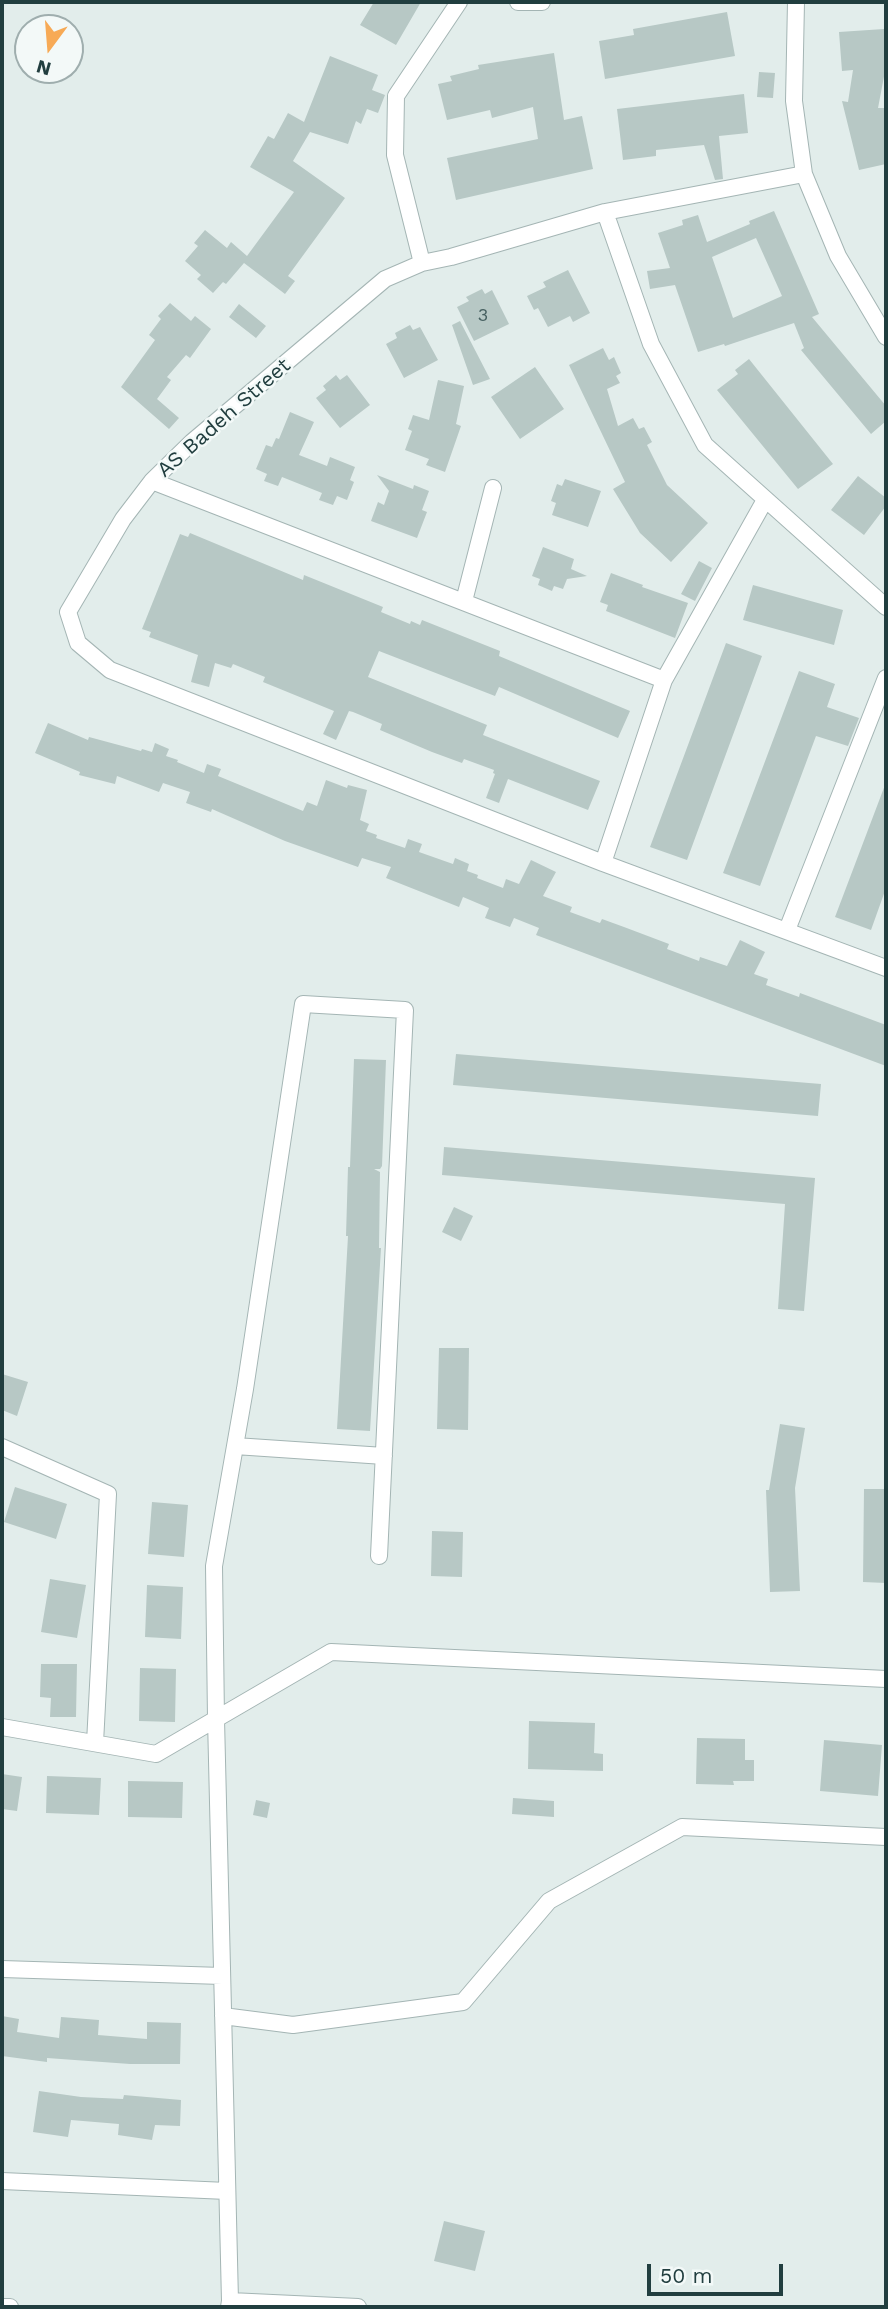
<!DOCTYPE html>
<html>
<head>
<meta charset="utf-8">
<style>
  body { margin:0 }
  #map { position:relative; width:888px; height:2309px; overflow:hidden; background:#e2edeb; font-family:"Work Sans",sans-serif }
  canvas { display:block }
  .frame { position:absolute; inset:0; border:4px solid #213e3f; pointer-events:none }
  .north { position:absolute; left:14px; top:14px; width:70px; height:70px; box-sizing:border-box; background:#f3f9f8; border:2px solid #9faeae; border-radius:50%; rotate:196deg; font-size:19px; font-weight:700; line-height:28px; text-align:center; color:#213e3f }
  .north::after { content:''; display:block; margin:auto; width:24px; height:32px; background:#f7aa56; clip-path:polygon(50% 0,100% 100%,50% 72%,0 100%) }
  .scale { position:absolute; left:647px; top:2264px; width:136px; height:32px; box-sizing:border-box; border:4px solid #213e3f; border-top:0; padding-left:9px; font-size:21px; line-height:24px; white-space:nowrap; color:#213e3f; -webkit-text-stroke:5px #f3f9f8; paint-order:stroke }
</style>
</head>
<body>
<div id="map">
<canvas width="888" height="2309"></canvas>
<div class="frame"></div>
<div class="north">N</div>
<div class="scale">50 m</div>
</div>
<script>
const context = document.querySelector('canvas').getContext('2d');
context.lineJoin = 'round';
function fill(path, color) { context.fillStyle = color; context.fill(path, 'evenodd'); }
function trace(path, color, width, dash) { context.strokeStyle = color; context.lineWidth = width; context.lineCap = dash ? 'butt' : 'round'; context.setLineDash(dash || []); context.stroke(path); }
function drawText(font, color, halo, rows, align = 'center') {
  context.font = font + ' "Work Sans",sans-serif'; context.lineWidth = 5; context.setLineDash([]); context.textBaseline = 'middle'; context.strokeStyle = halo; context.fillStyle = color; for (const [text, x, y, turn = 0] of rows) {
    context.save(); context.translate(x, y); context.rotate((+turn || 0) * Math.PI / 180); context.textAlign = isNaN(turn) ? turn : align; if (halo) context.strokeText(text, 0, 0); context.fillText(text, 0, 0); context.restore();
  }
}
fill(new Path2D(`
  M 374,2 L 421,2 L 396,45 L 360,25 Z
  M 727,12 L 735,56 L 605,79 L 599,41 L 634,35 L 633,29 Z
  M 884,29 L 886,66 L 878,108 L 886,108 L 886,164 L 859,170 L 842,101 L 848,102 L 853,70 L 842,71 L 839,32 Z
  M 554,53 L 564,120 L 582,116 L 593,169 L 456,200 L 447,158 L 538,139 L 533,107 L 492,118 L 490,110 L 447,120 L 438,84 L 452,81 L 450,76 L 479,69 L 478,65 Z
  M 330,56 L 378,75 L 372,90 L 385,95 L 378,113 L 367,109 L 361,124 L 356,121 L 348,144 L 310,132 L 293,161 L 345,198 L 288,276 L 295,281 L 285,294 L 244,263 L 226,284 L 223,282 L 213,293 L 197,279 L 201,275 L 185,261 L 198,246 L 194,243 L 205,230 L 227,248 L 231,242 L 247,256 L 294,192 L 250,167 L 268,136 L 274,139 L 288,113 L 304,122 Z
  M 759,72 L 775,73 L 773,98 L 757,97 Z
  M 744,94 L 748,133 L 719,136 L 723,179 L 715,180 L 704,145 L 656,150 L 656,156 L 623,160 L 617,109 Z
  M 774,211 L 819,314 L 812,317 L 886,406 L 886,421 L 871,434 L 801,350 L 804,348 L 794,323 L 725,346 L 724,344 L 698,352 L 675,285 L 650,289 L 647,271 L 670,268 L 658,233 L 683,225 L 682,220 L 698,215 L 707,242 L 750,224 L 749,221 ZM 756,238 L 782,296 L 733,318 L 712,257 Z
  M 568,270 L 590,313 L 573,322 L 570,316 L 548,327 L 538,308 L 534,310 L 527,296 L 546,287 L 543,282 Z
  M 482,289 L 485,294 L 492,290 L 509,324 L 474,341 L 457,307 L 469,301 L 466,297 Z
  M 170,303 L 191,321 L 195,316 L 211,329 L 190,358 L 186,355 L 167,377 L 171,380 L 157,399 L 179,418 L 169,429 L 121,387 L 155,340 L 149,335 L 161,319 L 158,316 Z
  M 239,304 L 266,326 L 256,338 L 229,317 Z
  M 460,321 L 490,379 L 473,385 L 452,325 Z
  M 410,325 L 413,330 L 420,327 L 438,360 L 404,378 L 386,344 L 397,338 L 395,333 Z
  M 603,348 L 609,360 L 614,357 L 621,373 L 616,376 L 620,383 L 607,389 L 618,426 L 633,418 L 639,429 L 644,427 L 652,442 L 647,445 L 667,485 L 708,523 L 671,562 L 640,533 L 613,489 L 625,482 L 569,365 Z
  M 749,359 L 833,464 L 798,489 L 717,390 L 738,374 L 735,370 Z
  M 535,367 L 564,409 L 520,439 L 491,397 Z
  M 336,375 L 340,380 L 347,375 L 370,405 L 340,428 L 316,398 L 326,390 L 323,386 Z
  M 438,380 L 464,386 L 456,424 L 461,426 L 445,472 L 426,465 L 429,459 L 405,450 L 412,431 L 408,429 L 413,415 L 429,420 Z
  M 290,412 L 314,422 L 299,455 L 327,466 L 330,457 L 355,467 L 350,480 L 354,482 L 347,500 L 337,496 L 333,505 L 319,500 L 322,493 L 282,477 L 278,486 L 264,481 L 267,474 L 256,469 L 266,445 L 272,447 L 276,438 L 279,439 Z
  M 377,475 L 413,489 L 414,485 L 429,491 L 422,510 L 427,512 L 417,538 L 371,521 L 378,502 L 384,505 L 389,491 Z
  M 858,476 L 886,498 L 886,506 L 864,535 L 831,510 Z
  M 565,479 L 601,491 L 588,527 L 552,515 L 556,503 L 551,501 L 557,484 L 562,486 Z
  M 190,533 L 303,580 L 304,575 L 383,607 L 381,612 L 410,624 L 411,621 L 420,625 L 422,620 L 500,651 L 499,656 L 630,711 L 618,738 L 499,687 L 495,696 L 379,651 L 368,677 L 487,725 L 483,735 L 600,781 L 588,810 L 508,779 L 499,803 L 486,798 L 495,774 L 493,773 L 494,770 L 464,759 L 462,763 L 432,752 L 380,730 L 382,724 L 353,712 L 349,711 L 336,740 L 323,734 L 334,711 L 263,682 L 265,677 L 233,664 L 231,668 L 215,663 L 209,687 L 191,682 L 198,655 L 149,637 L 151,632 L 142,629 L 180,534 L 188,537 Z
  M 543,547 L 574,559 L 571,569 L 587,576 L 567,579 L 563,589 L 554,586 L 552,591 L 538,585 L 540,579 L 532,576 Z
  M 699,561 L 712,568 L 695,601 L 681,594 Z
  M 611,573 L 643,585 L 642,587 L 688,603 L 675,638 L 606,611 L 608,605 L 600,602 Z
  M 753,585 L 843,610 L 834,645 L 743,620 Z
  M 726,643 L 762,656 L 687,860 L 650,847 Z
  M 799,671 L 835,684 L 827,707 L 859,718 L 848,746 L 816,736 L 760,886 L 723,873 Z
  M 48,723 L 88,740 L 89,737 L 141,751 L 142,749 L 152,752 L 155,743 L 169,749 L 166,756 L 178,760 L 177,762 L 204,773 L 207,764 L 221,769 L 218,776 L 303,811 L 307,802 L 317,806 L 326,780 L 347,788 L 348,785 L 367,790 L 360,820 L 369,824 L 366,831 L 377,835 L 376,838 L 405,848 L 408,839 L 422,844 L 419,852 L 453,864 L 455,858 L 469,864 L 467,871 L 478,875 L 477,878 L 503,888 L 506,879 L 519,884 L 531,860 L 556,872 L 543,896 L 572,907 L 570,912 L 600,923 L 602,919 L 624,927 L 669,944 L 667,949 L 699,961 L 700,957 L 727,966 L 740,940 L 765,952 L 754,974 L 768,979 L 766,985 L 799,997 L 800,993 L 886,1025 L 886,1066 L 536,935 L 539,928 L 514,918 L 510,927 L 485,918 L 489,908 L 463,897 L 459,907 L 434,897 L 386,878 L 391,867 L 362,858 L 358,867 L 285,841 L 212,809 L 211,812 L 186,803 L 190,792 L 163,783 L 159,792 L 117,776 L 115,784 L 79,775 L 80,772 L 35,753 Z
  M 885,785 L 886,888 L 871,930 L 835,917 Z
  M 456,1054 L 821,1084 L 818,1116 L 453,1085 Z
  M 354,1059 L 386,1060 L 382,1166 L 380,1169 L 374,1169 L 380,1172 L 379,1248 L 381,1248 L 370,1431 L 337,1429 L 348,1236 L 346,1236 L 348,1167 L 350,1167 Z
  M 444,1147 L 815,1178 L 804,1311 L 778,1309 L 785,1204 L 442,1175 Z
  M 454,1207 L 473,1216 L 461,1241 L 442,1232 Z
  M 439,1348 L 469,1348 L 468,1430 L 437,1429 Z
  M 2,1374 L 28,1382 L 17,1416 L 2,1410 Z
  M 780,1424 L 805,1428 L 795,1488 L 800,1591 L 770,1592 L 766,1490 L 769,1490 Z
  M 15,1487 L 67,1504 L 56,1539 L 4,1522 Z
  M 864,1489 L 886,1489 L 886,1583 L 863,1582 Z
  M 152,1502 L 188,1505 L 184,1557 L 148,1554 Z
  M 432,1531 L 463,1532 L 462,1577 L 431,1576 Z
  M 50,1579 L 86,1585 L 77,1638 L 41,1632 Z
  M 147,1585 L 183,1587 L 181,1639 L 145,1637 Z
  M 41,1664 L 77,1664 L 76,1717 L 50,1717 L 51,1698 L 40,1697 Z
  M 140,1668 L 176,1669 L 175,1722 L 139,1721 Z
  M 529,1721 L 595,1723 L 594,1753 L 603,1754 L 603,1771 L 528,1769 Z
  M 697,1738 L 745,1739 L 745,1760 L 754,1760 L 754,1781 L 733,1781 L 734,1785 L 696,1784 Z
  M 824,1740 L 882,1745 L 878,1796 L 820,1791 Z
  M 2,1774 L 22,1777 L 17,1811 L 2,1809 Z
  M 47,1776 L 101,1778 L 99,1815 L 46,1813 Z
  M 128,1781 L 183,1782 L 182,1818 L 128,1817 Z
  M 513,1798 L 554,1801 L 554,1817 L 512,1814 Z
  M 256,1800 L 270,1803 L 267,1818 L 253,1815 Z
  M 2,2016 L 19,2019 L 17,2032 L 59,2038 L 61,2017 L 99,2020 L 98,2035 L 147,2039 L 147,2022 L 181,2023 L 180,2064 L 130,2064 L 47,2058 L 47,2062 L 2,2056 Z
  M 39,2091 L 81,2097 L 123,2099 L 124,2095 L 181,2100 L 180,2126 L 155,2125 L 152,2140 L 118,2135 L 119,2124 L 71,2120 L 68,2137 L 33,2132 Z
  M 444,2221 L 485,2231 L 475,2271 L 434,2261 Z`), '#b7c8c5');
const minor = new Path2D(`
  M 518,2 L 542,2
  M 796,2 L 794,101 L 804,174 L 838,256 L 886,337
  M 605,212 L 651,344 L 705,445 L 886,607
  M 422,263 L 395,155 L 396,96 L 459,2
  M 152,481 L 123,519 L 68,612 L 78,643 L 110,670 L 603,863
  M 765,500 L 664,680 L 603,863 L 886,968
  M 464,601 L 493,488
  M 664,680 L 152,481 L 192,442 L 385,279 L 422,263 L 451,257 L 605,212 L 804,174
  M 787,930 L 886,678
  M 235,1446 L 384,1456
  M 2,1447 L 108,1494 L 95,1743
  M 2,1727 L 156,1754 L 216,1719 L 214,1566 L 245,1389 L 303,1004 L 405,1010 L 379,1556
  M 2,1969 L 222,1976
  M 223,2016 L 293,2025 L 463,2002 L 549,1901 L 682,1827 L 886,1837
  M 2,2181 L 227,2191
  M 230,2301 L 216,1719 L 331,1652 L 886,1679
  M 2,2307 L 10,2307
  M 229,2307 L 230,2301 L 358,2307`);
trace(minor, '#a4b5b4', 18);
trace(minor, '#fff', 16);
drawText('18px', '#466060', null, [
  ["3",483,316]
]);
drawText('21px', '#213e3f', '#f3f9f8', [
  ["AS Badeh Street",224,418,-41]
]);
</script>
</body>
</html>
